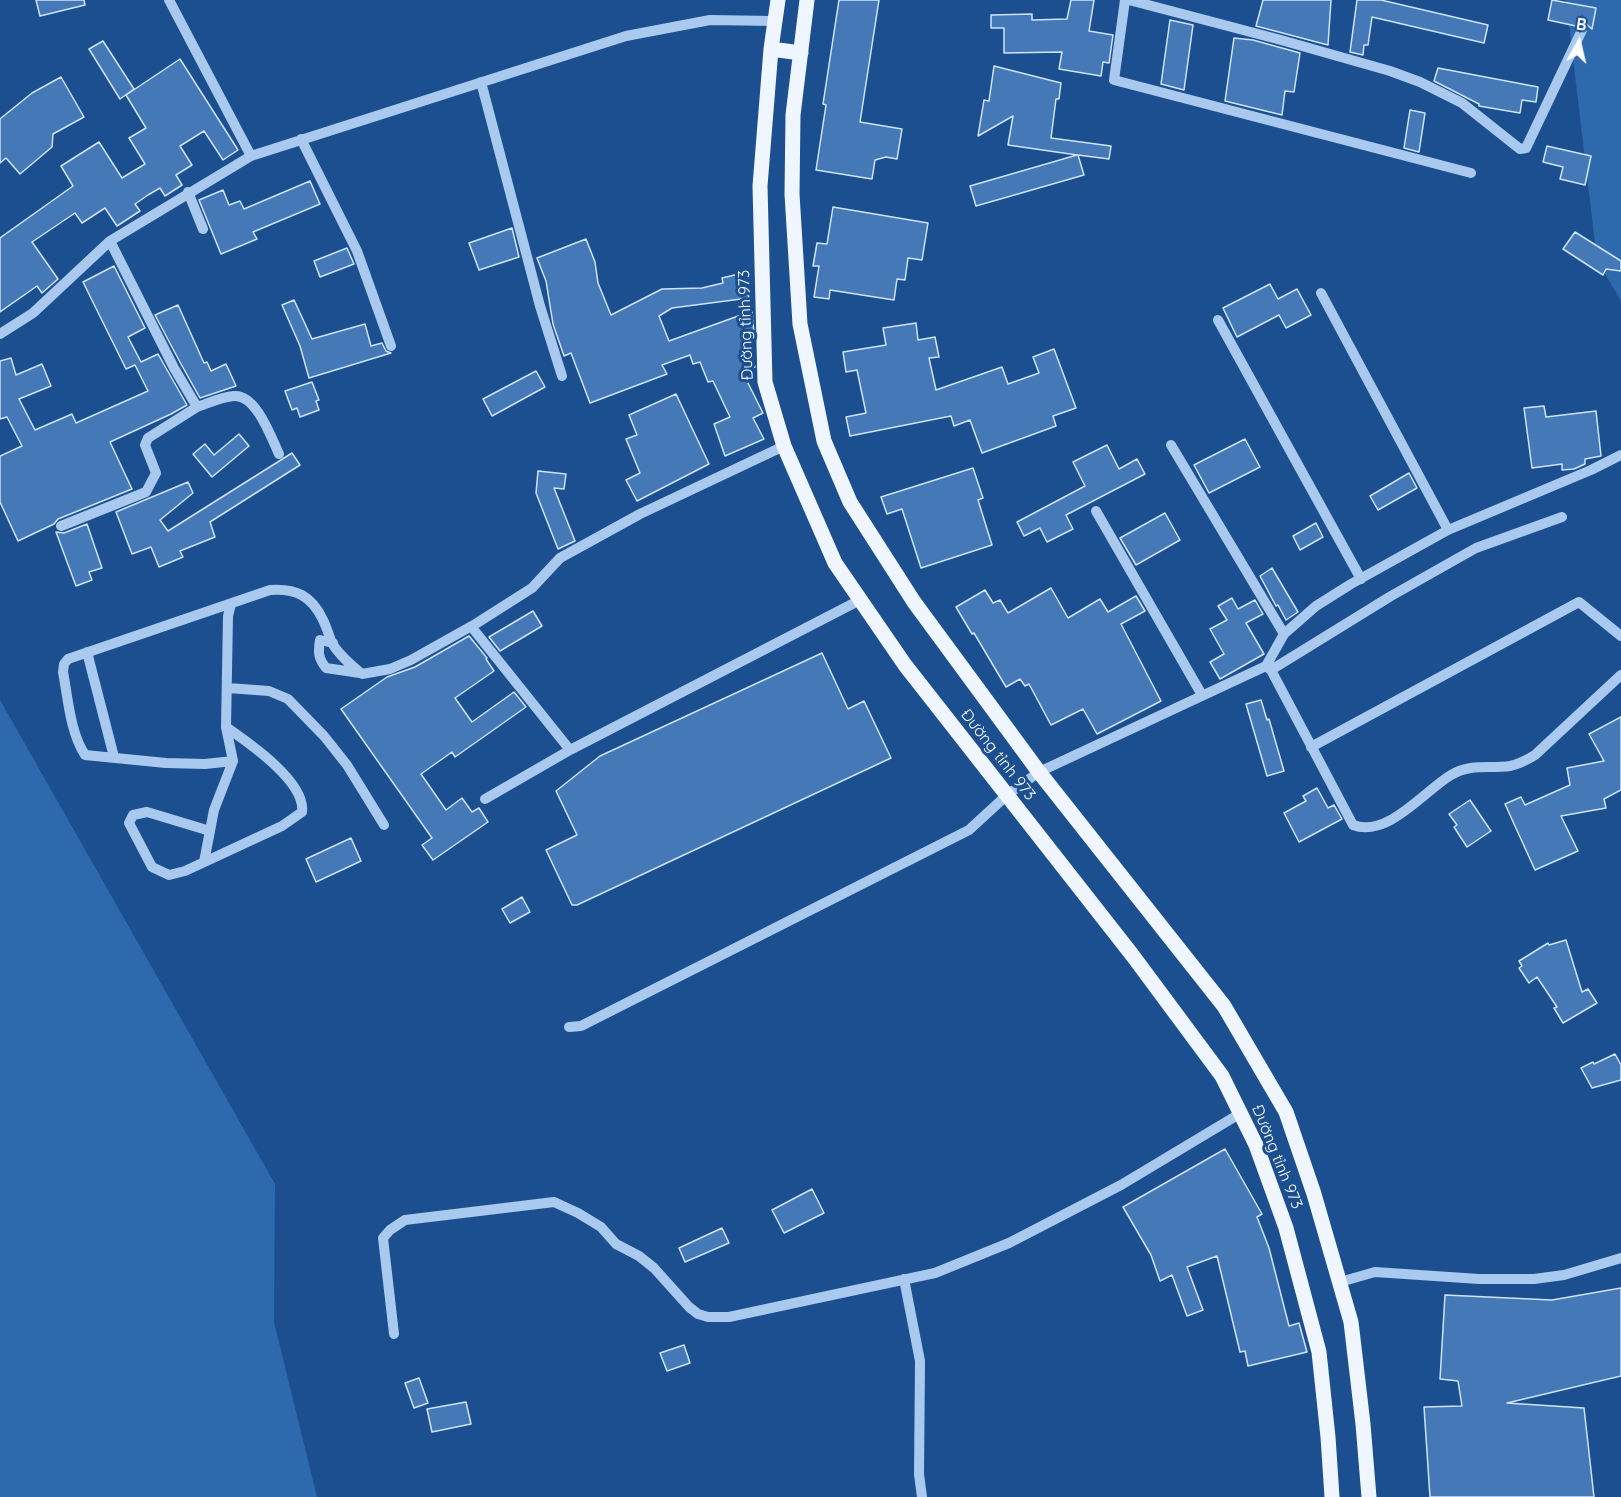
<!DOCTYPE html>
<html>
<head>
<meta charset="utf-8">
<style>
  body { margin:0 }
  #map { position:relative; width:1621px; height:1497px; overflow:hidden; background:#1b4f8f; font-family:Quicksand,sans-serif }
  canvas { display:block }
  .north { position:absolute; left:1549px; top:12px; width:60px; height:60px; -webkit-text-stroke:4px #1b4f8f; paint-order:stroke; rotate:8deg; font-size:16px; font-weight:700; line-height:24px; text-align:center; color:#fff }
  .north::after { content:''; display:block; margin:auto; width:21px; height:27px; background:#fff; clip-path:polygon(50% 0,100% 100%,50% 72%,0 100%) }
</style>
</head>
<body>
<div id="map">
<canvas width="1621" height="1497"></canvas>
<div class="north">B</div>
</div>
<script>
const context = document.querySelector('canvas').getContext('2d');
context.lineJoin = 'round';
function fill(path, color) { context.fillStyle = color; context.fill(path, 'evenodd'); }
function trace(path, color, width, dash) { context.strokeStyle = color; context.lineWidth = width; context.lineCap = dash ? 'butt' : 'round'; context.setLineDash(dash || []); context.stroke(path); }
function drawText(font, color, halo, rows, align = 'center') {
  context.font = font + ' Quicksand,sans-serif'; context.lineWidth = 6; context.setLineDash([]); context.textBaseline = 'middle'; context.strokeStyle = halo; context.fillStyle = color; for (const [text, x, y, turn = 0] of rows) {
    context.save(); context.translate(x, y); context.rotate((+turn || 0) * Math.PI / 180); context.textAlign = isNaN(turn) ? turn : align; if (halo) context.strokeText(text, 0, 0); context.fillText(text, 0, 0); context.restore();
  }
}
fill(new Path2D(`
  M 1566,0 L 1621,0 L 1621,301 L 1597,260 Z
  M 0,700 L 275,1184 L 274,1322 L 317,1497 L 0,1497 Z`), '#2e69ad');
const building = new Path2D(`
  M 36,0 L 84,0 L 85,5 L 40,16 Z
  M 839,0 L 879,0 L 860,122 L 902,129 L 897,159 L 886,157 L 875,160 L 872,179 L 816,170 L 826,105 L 823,104 Z
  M 1071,0 L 1094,0 L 1089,31 L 1113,35 L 1109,63 L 1103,62 L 1101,76 L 1059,69 L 1062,52 L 1004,53 L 1004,28 L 991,28 L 991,15 L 1032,14 L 1032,20 L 1067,19 Z
  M 1263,0 L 1331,0 L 1328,45 L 1256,26 Z
  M 1357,0 L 1381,0 L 1488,25 L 1484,43 L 1372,17 L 1368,45 L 1364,45 L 1363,55 L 1350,52 Z
  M 1552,0 L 1596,8 L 1592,29 L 1585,23 L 1581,23 L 1576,26 L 1548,20 Z
  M 1170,20 L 1193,25 L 1184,90 L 1161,84 Z
  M 1234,38 L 1253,40 L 1300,53 L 1294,92 L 1285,91 L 1282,115 L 1225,101 Z
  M 103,41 L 134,89 L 120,99 L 89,49 Z
  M 180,59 L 238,150 L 223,160 L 204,131 L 180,146 L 192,165 L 176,175 L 182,185 L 165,196 L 160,188 L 148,195 L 135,204 L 140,211 L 117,226 L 105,208 L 82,223 L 75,213 L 32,242 L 58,279 L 42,293 L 37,286 L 0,312 L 0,238 L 73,186 L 61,166 L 99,142 L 122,178 L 145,164 L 129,138 L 146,128 L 126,95 Z
  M 994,66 L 1061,83 L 1059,99 L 1056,99 L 1051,138 L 1111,146 L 1109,159 L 1078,155 L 1084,175 L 976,206 L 970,186 L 1077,155 L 1008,145 L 1013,116 L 978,136 L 984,100 L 989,101 Z
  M 1438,68 L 1538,87 L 1536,102 L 1522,100 L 1520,113 L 1479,106 L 1479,104 L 1434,81 Z
  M 61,77 L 84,117 L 53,134 L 52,147 L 20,174 L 6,158 L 0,163 L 0,119 L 32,93 Z
  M 1410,110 L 1425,113 L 1419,152 L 1404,148 Z
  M 1547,146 L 1591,156 L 1585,185 L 1560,179 L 1563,167 L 1543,162 Z
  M 310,181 L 320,204 L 253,232 L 257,239 L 221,254 L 199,200 L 223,190 L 229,205 L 240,201 L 244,209 Z
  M 833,207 L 928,223 L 922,260 L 908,258 L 905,280 L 897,279 L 894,300 L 830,290 L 829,299 L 814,297 L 819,266 L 813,266 L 817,243 L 827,244 Z
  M 512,228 L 519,257 L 479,270 L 469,243 Z
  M 1575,232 L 1621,261 L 1621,271 L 1606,269 L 1603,275 L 1563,249 Z
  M 586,239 L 595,262 L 598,283 L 611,315 L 662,289 L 702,288 L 723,283 L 722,278 L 743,273 L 749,298 L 672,308 L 659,316 L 669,341 L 752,311 L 754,333 L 744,335 L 755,367 L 742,371 L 763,413 L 753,418 L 764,439 L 725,456 L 714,424 L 730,417 L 713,381 L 708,382 L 700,362 L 693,364 L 690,355 L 662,365 L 667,374 L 590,403 L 571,353 L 564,356 L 553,324 L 546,281 L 537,258 Z
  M 347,248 L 354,264 L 320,277 L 314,261 Z
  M 114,266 L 145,328 L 128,337 L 141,362 L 158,354 L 187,405 L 171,414 L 110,442 L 132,489 L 58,519 L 54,524 L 18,541 L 0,502 L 0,456 L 22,446 L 7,417 L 0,419 L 0,361 L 11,358 L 16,375 L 42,364 L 51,386 L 19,399 L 35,430 L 72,414 L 76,423 L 148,391 L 135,365 L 126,369 L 83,282 Z
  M 1270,284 L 1278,299 L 1297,289 L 1311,315 L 1286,328 L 1279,315 L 1237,337 L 1223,308 Z
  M 294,300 L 312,339 L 365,324 L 371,346 L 382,343 L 386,351 L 391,353 L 309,378 L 300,346 L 282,305 Z
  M 178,305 L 204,363 L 207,362 L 211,371 L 226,364 L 236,386 L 200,398 L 181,364 L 155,315 Z
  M 916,323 L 918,340 L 935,337 L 939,357 L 929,358 L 936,390 L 1002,367 L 1008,384 L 1039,373 L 1033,357 L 1054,349 L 1076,408 L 1053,416 L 1056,426 L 982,453 L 970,420 L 954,426 L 951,416 L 850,436 L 846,417 L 866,413 L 857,370 L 846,372 L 843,352 L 886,345 L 883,328 Z
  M 536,371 L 545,387 L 492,416 L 483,399 Z
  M 312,382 L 319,400 L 316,401 L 319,410 L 300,417 L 297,408 L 292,410 L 285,391 Z
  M 676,394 L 709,464 L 637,501 L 626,480 L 640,473 L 626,439 L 637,435 L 629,415 Z
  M 1544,406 L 1546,417 L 1596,411 L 1601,456 L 1585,459 L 1585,464 L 1574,469 L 1562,470 L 1562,464 L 1532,468 L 1524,408 Z
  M 239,434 L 249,446 L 212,477 L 193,454 L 205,444 L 214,455 Z
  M 1245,439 L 1260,467 L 1209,493 L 1194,465 Z
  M 1107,445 L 1119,469 L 1137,459 L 1145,474 L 1066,515 L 1073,529 L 1047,542 L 1040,528 L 1024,536 L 1017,522 L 1085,486 L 1073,462 Z
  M 292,453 L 300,465 L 210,522 L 215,537 L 180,551 L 183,557 L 159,567 L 151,547 L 132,554 L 116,512 L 188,482 L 193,493 L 160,520 L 168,531 Z
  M 973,468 L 983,498 L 978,500 L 992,545 L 921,568 L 902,509 L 887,514 L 881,497 Z
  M 538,471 L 566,474 L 564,489 L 554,488 L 575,541 L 558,549 L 536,493 Z
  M 1409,473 L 1417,488 L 1378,510 L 1370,496 Z
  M 1165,513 L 1180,540 L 1136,565 L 1120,538 Z
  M 1316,523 L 1323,537 L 1300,550 L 1293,536 Z
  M 87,524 L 102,568 L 89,572 L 92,580 L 76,586 L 56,532 L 64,533 Z
  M 1272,568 L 1298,612 L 1286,620 L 1278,605 L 1276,606 L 1260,576 Z
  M 1051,588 L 1068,618 L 1100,599 L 1108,612 L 1136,596 L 1145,611 L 1121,624 L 1161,701 L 1097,734 L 1083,709 L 1051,725 L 1029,684 L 1025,686 L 1020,679 L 1006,687 L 974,633 L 972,634 L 956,607 L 985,590 L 993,603 L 1000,600 L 1008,613 Z
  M 1232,598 L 1238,609 L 1255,600 L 1263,614 L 1246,623 L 1264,654 L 1220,679 L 1210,662 L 1224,654 L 1210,629 L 1227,620 L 1218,606 Z
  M 533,611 L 542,626 L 500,651 L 489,637 Z
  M 469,636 L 487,658 L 486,659 L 494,671 L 455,698 L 472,722 L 514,692 L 526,707 L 455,757 L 452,752 L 421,774 L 446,810 L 462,798 L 472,812 L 479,808 L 488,822 L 433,860 L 422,845 L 432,838 L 341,709 L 387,677 L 415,667 Z
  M 822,653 L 848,709 L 864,701 L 891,758 L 577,905 L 572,905 L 546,850 L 577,835 L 556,791 L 600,756 Z
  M 1261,700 L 1267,720 L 1269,719 L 1284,771 L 1267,776 L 1246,704 Z
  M 1621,717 L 1621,790 L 1604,799 L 1606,808 L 1561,816 L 1578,851 L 1535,870 L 1505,804 L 1521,797 L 1525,805 L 1570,785 L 1567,768 L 1604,761 L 1589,734 Z
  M 1317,788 L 1328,808 L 1334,805 L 1342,819 L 1299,842 L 1284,813 L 1306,801 L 1303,796 Z
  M 1470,800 L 1491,831 L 1467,847 L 1454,827 L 1457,825 L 1449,814 Z
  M 351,838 L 361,861 L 316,882 L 306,859 Z
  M 522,897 L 530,912 L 510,923 L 502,909 Z
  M 1566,940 L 1582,992 L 1588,989 L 1597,1003 L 1563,1023 L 1554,1008 L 1557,1007 L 1537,977 L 1529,983 L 1519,968 L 1522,966 L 1519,961 L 1548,943 L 1549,945 Z
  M 1615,1054 L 1621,1065 L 1621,1080 L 1592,1088 L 1581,1068 L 1593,1062 L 1594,1064 Z
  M 1225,1149 L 1262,1214 L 1257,1217 L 1269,1248 L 1289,1326 L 1299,1323 L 1307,1352 L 1248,1366 L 1245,1351 L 1240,1352 L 1217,1256 L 1187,1267 L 1203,1310 L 1187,1316 L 1172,1275 L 1160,1281 L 1151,1255 L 1123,1207 Z
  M 812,1189 L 824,1213 L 784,1233 L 772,1210 Z
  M 722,1228 L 729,1243 L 685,1262 L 679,1248 Z
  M 1621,1288 L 1621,1376 L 1507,1403 L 1584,1408 L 1594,1497 L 1430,1497 L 1424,1407 L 1462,1406 L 1458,1381 L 1440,1379 L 1445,1295 L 1552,1300 Z
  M 684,1345 L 690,1363 L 667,1371 L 660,1353 Z
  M 419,1378 L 428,1403 L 414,1408 L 405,1383 Z
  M 466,1402 L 471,1424 L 432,1432 L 427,1409 Z`);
fill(building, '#4478b7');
trace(building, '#cfe3fa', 1.5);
trace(new Path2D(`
  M 169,0 L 251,156
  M 1125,0 L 1114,80 L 1471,173
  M 1129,0 L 1281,40 L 1390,71 L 1420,82 L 1462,103 L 1520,149 L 1526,148 L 1582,30
  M 481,82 L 540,306 L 562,376
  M 301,139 L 357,251 L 391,346
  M 188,192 L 203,229
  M 1321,293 L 1448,530
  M 1218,320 L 1361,579
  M 0,334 L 33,313 L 110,241 L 251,156 L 626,36 L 710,20 L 774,21
  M 197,407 C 209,403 221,397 234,396 C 256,394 271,437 279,454
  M 1171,445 L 1284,634
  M 1096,511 L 1202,695
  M 61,526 L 146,492 L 156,473 L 145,445 L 148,438 L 197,407 L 174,368 L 110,241
  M 474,630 L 570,750
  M 333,643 L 320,640 C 318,652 318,658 326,668 L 360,673
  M 87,652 L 114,757
  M 1266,666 L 1271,670 L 1353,825 C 1388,838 1424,791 1451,775 C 1471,763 1489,769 1510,766 C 1519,764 1527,760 1535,755 L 1621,675
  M 1271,670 L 1391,596 L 1476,548 L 1562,517
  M 228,688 L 269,691 L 288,699 L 324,736 L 347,765 L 384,825
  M 1311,747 L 1579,602 L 1621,636
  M 233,761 L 205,764 L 166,763 L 85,755 C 70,732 68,698 63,672 L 64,664 L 68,659 L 270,590 C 296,588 312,596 323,620 C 327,628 329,636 332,643 C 339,655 351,665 362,674 L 390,669 L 411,660 L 477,623 L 532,588 L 560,558 L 640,514 L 784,446
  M 485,799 L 570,750 L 860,600
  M 210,831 L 147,812 L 133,815 L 129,823 L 152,867 L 169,875 L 185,871 L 282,826 L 302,812 C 306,782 249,743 226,727
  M 204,862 L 214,810 L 233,761 L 226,727 L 228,616 L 231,604
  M 569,1027 L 581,1026 L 969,830 L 1007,795 L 1039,772 L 1266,666 L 1284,634 L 1316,606 L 1351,584 L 1448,530 L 1591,470 L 1621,455
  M 904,1279 L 920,1361 L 919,1474 L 922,1497
  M 1340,1282 L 1375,1272 L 1479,1279 L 1534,1279 L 1564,1275 L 1621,1258
  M 394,1334 L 383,1238 L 390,1230 L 405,1220 L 554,1202 L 578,1213 L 601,1227 L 616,1244 L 639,1256 L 654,1268 L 689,1307 L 698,1314 L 708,1317 L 729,1317 L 935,1273 L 1009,1243 L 1121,1185 L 1241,1113`), '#a9c9ee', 10);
trace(new Path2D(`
  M 778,0 L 771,49 L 760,186 L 765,382 L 784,446 L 835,563 L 905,665 L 1133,956 L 1222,1076 L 1256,1145 L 1286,1228 L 1319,1352 L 1328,1437 L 1332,1497
  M 807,0 L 793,115 L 792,194 L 800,324 L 824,441 L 850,502 L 914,602 L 1039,772 L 1224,1006 L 1286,1112 L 1314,1194 L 1351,1322 L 1363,1424 L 1369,1497
  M 771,49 L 801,53`), '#f0f6ff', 15);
drawText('16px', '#fff', '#1b4f8f', [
  ["Đường tỉnh 973",746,325,-92],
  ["Đường tỉnh 973",998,755,52],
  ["Đường tỉnh 973",1277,1157,68]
]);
</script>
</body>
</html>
